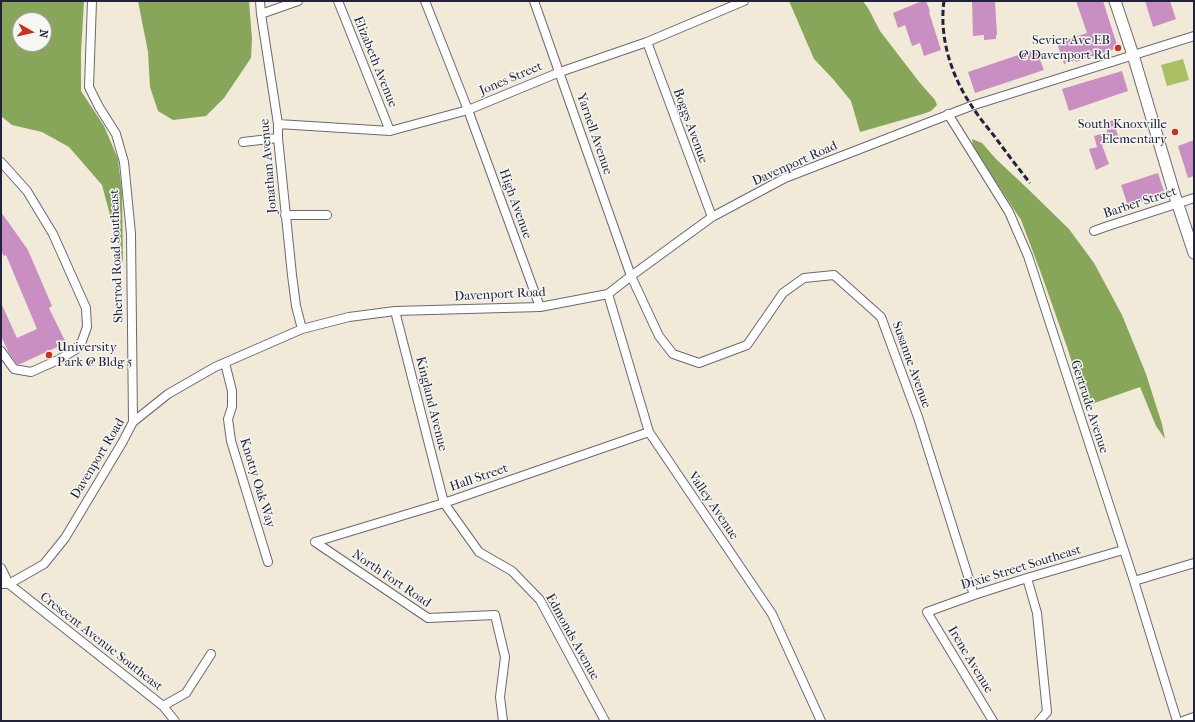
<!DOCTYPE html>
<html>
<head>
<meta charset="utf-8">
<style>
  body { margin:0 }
  #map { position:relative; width:1195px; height:722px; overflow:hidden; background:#f2ead8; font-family:"IM FELL French Canon",serif }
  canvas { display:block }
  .frame { position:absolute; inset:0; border:2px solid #22223b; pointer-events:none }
  .north { position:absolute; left:12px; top:12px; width:40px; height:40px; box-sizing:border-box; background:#f6f6f2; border:1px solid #a1a1a9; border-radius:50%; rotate:98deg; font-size:11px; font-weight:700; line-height:16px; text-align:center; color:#22223b }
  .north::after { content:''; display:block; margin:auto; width:14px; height:18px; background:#c8321e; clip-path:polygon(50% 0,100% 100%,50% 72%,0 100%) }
</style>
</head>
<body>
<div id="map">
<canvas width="1195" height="722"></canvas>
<div class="frame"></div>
<div class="north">N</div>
</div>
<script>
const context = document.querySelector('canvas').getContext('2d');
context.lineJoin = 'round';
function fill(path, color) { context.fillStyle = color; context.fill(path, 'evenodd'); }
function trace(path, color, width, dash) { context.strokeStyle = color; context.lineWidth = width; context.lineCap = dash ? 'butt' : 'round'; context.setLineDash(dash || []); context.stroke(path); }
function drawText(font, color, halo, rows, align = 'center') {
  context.font = font + ' "IM FELL French Canon",serif'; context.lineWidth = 3; context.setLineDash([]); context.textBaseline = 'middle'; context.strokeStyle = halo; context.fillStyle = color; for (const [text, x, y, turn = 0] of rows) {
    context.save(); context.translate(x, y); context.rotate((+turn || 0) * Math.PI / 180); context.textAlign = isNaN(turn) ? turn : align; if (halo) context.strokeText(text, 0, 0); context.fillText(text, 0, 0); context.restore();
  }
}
fill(new Path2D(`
  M 1183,59 L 1189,80 L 1167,86 L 1161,65 Z`), '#aabf64');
fill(new Path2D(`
  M 1,1 L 84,1 L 81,52 L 81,91 L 104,126 L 118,159 L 122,192 L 123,263 L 102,185 L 69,147 L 42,132 L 12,125 L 1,116 ZM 20,20 L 44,20 L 44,44 L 20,44 Z
  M 138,1 L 249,1 L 252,39 L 251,58 L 224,98 L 206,116 L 173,120 L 158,111 L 150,87 L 148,52 Z
  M 789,1 L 863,1 L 868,8 L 880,31 L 920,83 L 935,100 L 937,105 L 931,111 L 923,114 L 860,132 L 851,101 L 833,79 L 814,59 Z
  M 972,139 L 982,143 L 996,159 L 1028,189 L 1069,229 L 1094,263 L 1122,315 L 1146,374 L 1162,424 L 1165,439 L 1156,426 L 1140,387 L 1086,406 L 1067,347 L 1041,273 L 1021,220 L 973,147 Z`), '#87a65a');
fill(new Path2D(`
  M 922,1 L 926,1 L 930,11 L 929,12 L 941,50 L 924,56 L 920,43 L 912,46 L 905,25 L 898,28 L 893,13 Z
  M 972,1 L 995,1 L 997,35 L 996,35 L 996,39 L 984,40 L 984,35 L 973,36 Z
  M 1076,1 L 1103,1 L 1118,48 L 1076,62 L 1075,60 L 1064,64 L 1057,43 L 1087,33 Z
  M 1145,1 L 1170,1 L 1176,19 L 1153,27 Z
  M 1036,49 L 1044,70 L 975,93 L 968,72 Z
  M 1122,71 L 1128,91 L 1069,111 L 1062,89 Z
  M 1113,120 L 1119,139 L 1102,145 L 1109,164 L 1096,170 L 1089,149 L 1097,147 L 1094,136 L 1107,132 L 1105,123 Z
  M 1194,140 L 1194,176 L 1188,178 L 1178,146 Z
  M 1158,173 L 1165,194 L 1128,206 L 1121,185 Z
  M 1,212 L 28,250 L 52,306 L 49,308 L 66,343 L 20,364 L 17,364 L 9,353 L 1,336 L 1,303 L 17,338 L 37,329 L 6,255 L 4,256 L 1,251 Z`), '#c98fc2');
const minor = new Path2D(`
  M 92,1 L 89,87 L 99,107 L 116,134 L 124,162 L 131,234 L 133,422
  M 260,1 L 261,14 L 278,124 L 278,138 L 292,275 L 296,306 L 302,329
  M 338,1 L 390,131
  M 425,1 L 468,110 L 540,307
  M 534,1 L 631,276 L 659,336 L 673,354 L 699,363 L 747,345 L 783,293 L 804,278 L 834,275 L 881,317 L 918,417 L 974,595
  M 261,14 L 298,1
  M 647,42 L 712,217
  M 948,114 L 1009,212 L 1028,256 L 1134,581 L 1177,721
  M 278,124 L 390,131 L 468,110 L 560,72 L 647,42 L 744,1
  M 243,142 L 278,138
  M 1,162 L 27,191 L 53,234 L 86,308 L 87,327 L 82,341 L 75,350 L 58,360 L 31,372 L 14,369 L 1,351
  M 285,215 L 327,215
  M 1094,231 L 1105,227 L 1194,198
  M 608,294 L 649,432 L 772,614 L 821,721
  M 395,311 L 444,503 L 479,552 L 512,571 L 540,600 L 605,721
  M 225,363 L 232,391 L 232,407 L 228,419 L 231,441 L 268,562
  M 315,542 L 444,503 L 649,432
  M 315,542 L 428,618 L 495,615 L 505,657 L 500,697 L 503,721
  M 1,568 L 9,584 L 163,706 L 175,721
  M 1027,578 L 1037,613 L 1047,712 L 1039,721
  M 1134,581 L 1194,563
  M 1,584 L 9,584 L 44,564 L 65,538 L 122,443 L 133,422 L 168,394 L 215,367 L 302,329 L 349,317 L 395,311 L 540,307 L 608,294 L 631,276 L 712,217 L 785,178 L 971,106 L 1194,36
  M 163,706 L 186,693 L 211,654
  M 993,721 L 927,612 L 974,595 L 1027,578 L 1123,550
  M 1183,721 L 1194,717`);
const secondary = new Path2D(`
  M 1115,1 L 1133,55 L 1175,196 L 1194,253`);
trace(minor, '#6b6872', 10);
trace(secondary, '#6b6872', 13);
trace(minor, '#fff', 8);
trace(secondary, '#fff', 11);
trace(new Path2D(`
  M 944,1 C 939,37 951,75 971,105 C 978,116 987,127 995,137 C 1006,152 1018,168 1030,183`), '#22223b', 3, [6, 3]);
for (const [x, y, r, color] of [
  [1118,48,4,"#c8321e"],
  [1175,132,4,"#c8321e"],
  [49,355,4,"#c8321e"]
]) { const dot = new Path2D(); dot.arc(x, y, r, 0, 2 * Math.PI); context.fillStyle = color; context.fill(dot); trace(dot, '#f6f6f2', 1.5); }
drawText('13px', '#22223b', '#f6f6f2', [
  ["Sevier Ave EB",1110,41],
  ["@ Davenport Rd",1110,56],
  ["South Knoxville",1167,125],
  ["Elementary",1167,140],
  ["University",57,348,"left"],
  ["Park @ Bldg 5",57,363,"left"]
], 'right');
drawText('13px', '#22223b', '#f6f6f2', [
  ["Elizabeth Avenue",375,62,68],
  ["Jones Street",511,79,-23],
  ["Boggs Avenue",690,126,70],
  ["Yarnell Avenue",594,134,71],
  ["Davenport Road",795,164,-24],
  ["Jonathan Avenue",269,166,-95],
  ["Barber Street",1140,203,-18],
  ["High Avenue",515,204,70],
  ["Sherrod Road Southeast",117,256,-92],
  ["Davenport Road",500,295,-3],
  ["Susanne Avenue",911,365,70],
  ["Kingland Avenue",431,404,76],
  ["Gertrude Avenue",1089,407,72],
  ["Davenport Road",98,459,-59],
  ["Hall Street",479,478,-19],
  ["Knotty Oak Way",257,483,73],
  ["Valley Avenue",713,506,56],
  ["Dixie Street Southeast",1021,568,-17],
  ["North Fort Road",391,579,34],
  ["Edmonds Avenue",572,637,61],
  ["Crescent Avenue Southeast",101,642,38],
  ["Irene Avenue",970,660,59]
]);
</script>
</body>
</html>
